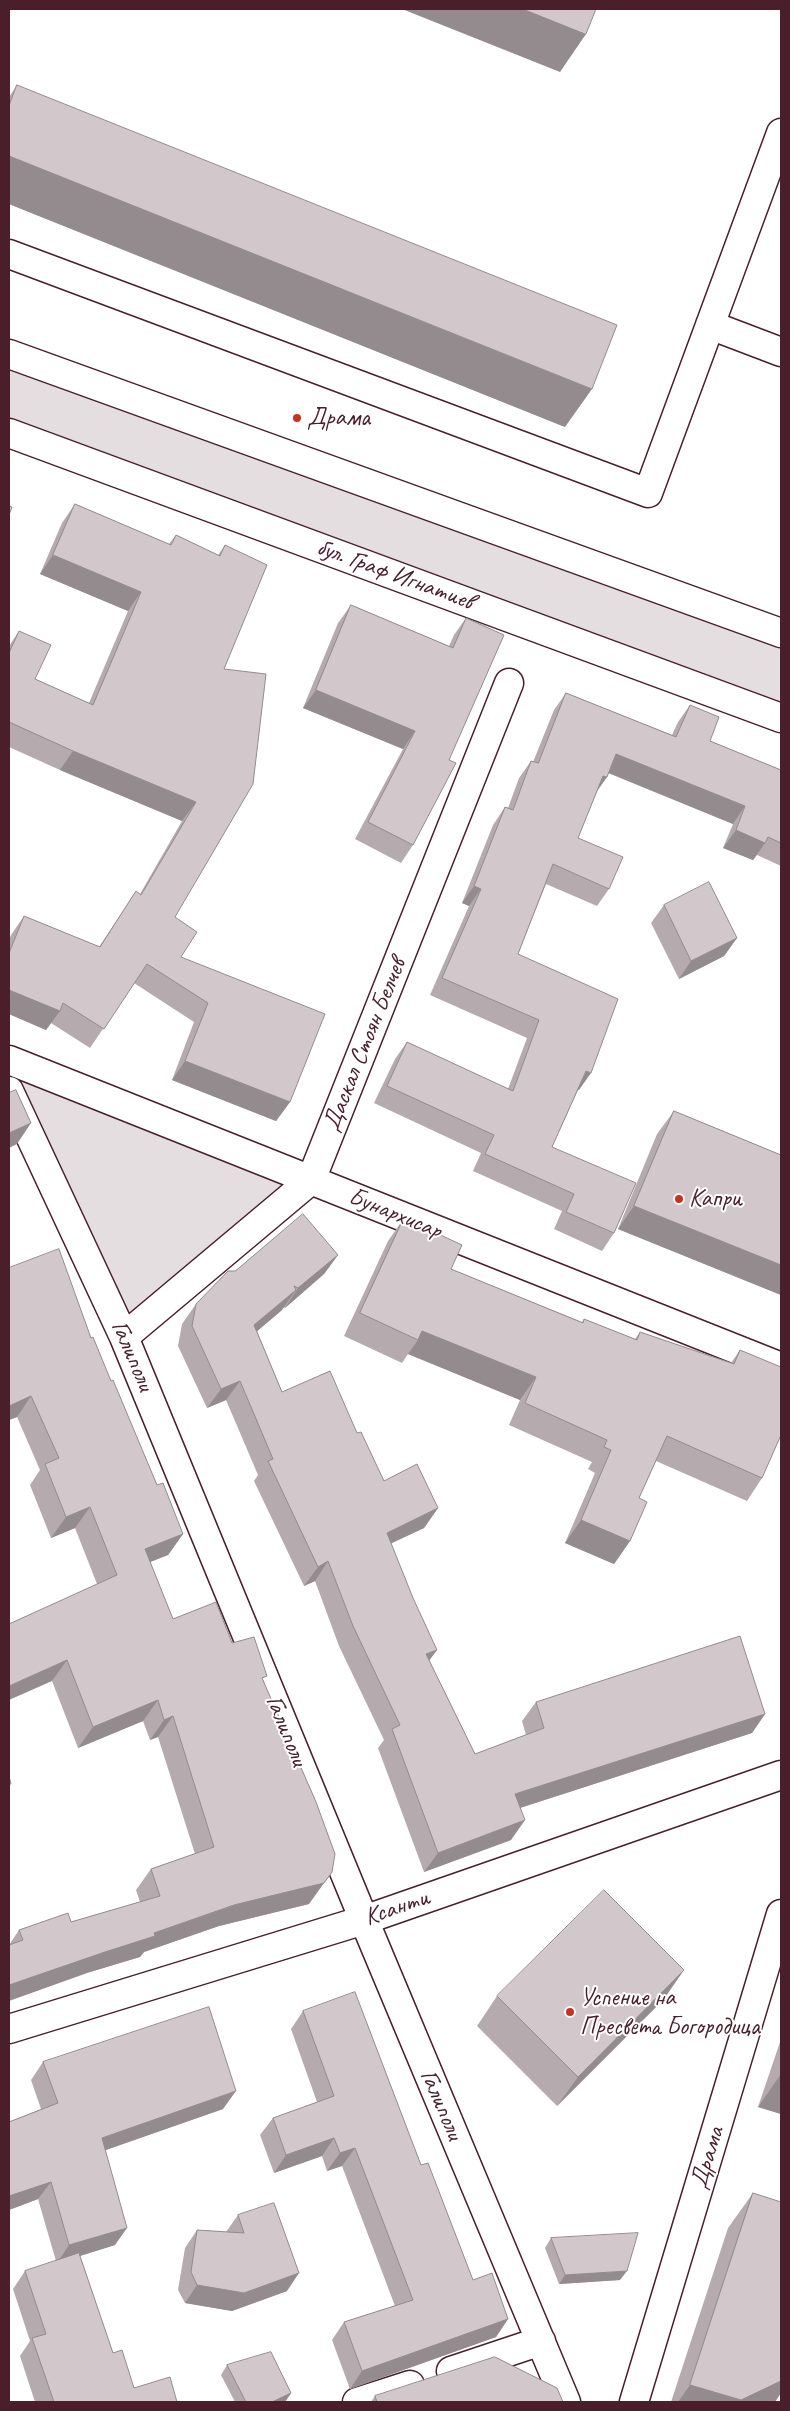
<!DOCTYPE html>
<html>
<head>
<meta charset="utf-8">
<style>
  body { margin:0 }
  #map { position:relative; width:790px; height:2411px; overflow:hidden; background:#fff; font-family:Caveat,sans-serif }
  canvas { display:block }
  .frame { position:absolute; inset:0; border:10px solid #4a1f2b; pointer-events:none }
</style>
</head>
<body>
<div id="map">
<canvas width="790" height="2411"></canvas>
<div class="frame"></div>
</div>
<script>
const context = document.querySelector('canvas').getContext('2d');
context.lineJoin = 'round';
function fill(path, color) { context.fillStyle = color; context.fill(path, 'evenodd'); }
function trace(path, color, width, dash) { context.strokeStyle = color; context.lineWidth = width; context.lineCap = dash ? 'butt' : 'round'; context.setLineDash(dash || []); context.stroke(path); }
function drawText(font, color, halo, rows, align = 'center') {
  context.font = font + ' Caveat,sans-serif'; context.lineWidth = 4; context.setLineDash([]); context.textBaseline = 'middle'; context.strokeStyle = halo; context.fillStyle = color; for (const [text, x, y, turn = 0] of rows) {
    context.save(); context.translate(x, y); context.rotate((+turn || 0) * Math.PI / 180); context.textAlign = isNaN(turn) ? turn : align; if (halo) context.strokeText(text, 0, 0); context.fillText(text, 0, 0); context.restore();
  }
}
fill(new Path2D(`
  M 9,354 L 781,633 L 781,718 L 9,433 Z
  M 9,1060 L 311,1180 L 124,1337 L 9,1091 Z`), '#e5dee0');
const minor = new Path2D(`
  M 9,254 L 648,493 L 781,133
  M 710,325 L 781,352
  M 9,1060 L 781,1367
  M 9,1091 L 124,1337 L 364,1920 L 566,2402
  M 124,1337 L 311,1180 L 509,683
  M 9,2029 L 364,1920 L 781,1775
  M 451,2371 L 541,2341
  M 357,2402 L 410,2385
  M 634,2402 L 781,1914`);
const secondary = new Path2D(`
  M 9,354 L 781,633
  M 9,433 L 781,718`);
trace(minor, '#4a1f2b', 31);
trace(secondary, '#4a1f2b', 31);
trace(minor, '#fff', 28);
trace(secondary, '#fff', 28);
fill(new Path2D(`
  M 17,85 L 565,427 L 9,204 L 9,97 Z
  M 75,504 L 169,544 L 176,535 L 218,555 L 225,545 L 224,669 L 175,917 L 181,957 L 290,1102 L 276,1121 L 172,1080 L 194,1022 L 134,983 L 90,1048 L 51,1023 L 46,1030 L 9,1014 L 9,940 L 11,935 L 24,916 L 99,947 L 136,891 L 140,894 L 182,821 L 60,770 L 9,747 L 9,646 L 19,631 L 35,679 L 89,703 L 128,611 L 40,574 L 62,523 Z
  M 351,605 L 449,646 L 454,635 L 466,618 L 449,760 L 413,845 L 401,863 L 355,839 L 403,749 L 303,708 L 338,623 Z
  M 566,693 L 672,735 L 678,722 L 690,705 L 710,741 L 781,770 L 781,866 L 757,855 L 753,860 L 723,848 L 733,824 L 608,773 L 607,777 L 597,791 L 578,838 L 609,889 L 597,906 L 546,884 L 518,954 L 579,1090 L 578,1090 L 552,1147 L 614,1233 L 602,1251 L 554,1229 L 562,1211 L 473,1171 L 481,1153 L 374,1103 L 395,1059 L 407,1042 L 508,1089 L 527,1038 L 430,995 L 469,906 L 462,903 L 493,825 L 505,807 L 508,808 L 519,778 L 531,761 L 533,762 L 554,710 Z
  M 664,905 L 737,938 L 724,956 L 679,979 L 651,923 Z
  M 674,1111 L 781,1155 L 781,1295 L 618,1229 L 657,1134 Z
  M 404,1218 L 451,1269 L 582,1322 L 584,1319 L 635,1339 L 640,1332 L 731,1363 L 740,1350 L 762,1478 L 747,1501 L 656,1461 L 639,1498 L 630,1541 L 614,1564 L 565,1543 L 595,1473 L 588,1469 L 592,1462 L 509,1425 L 520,1400 L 408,1354 L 402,1363 L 344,1336 L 388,1241 Z
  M 338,1255 L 324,1274 L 285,1308 L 284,1307 L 282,1310 L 257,1331 L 282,1392 L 357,1433 L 384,1481 L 438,1508 L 424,1528 L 391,1543 L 429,1660 L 475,1754 L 526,1735 L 522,1721 L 536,1702 L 765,1714 L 752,1733 L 520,1808 L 511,1840 L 424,1872 L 378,1748 L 384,1740 L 339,1646 L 315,1581 L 304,1586 L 254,1481 L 258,1475 L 226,1400 L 207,1408 L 178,1346 L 182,1324 L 196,1304 L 235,1271 Z
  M 9,1268 L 91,1338 L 111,1381 L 157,1485 L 183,1534 L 168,1555 L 150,1562 L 173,1619 L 232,1643 L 264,1681 L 309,1904 L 219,1926 L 144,1952 L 140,1957 L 90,1972 L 9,1945 L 19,1930 L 71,1922 L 140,1902 L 136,1890 L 151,1869 L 195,1854 L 158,1737 L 150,1740 L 143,1721 L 78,1748 L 52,1681 L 97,1584 L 75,1528 L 51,1538 L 30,1485 L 40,1470 L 17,1417 L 9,1420 Z
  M 497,1996 L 664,1999 L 557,2106 L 477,2026 Z
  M 303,2011 L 421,2165 L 473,2280 L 508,2319 L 496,2337 L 350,2389 L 332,2340 L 344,2322 L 395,2306 L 342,2166 L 327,2171 L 322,2156 L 274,2173 L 260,2135 L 273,2118 L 317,2102 L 291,2029 Z
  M 781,2039 L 781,2114 L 758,2107 Z
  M 43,2062 L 223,2109 L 105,2150 L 115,2245 L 80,2256 L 113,2353 L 134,2388 L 177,2402 L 35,2402 L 20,2356 L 30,2341 L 13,2289 L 25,2271 L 56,2261 L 38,2199 L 9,2210 L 9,2122 L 41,2109 L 31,2080 Z
  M 753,2193 L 775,2402 L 671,2402 L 728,2228 Z
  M 238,2215 L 287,2291 L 232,2311 L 185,2303 L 178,2290 L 185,2248 L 197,2230 L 226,2232 Z
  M 551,2238 L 620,2280 L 559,2284 L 545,2248 Z
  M 227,2365 L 291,2393 L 285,2402 L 235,2402 L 221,2375 Z
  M 375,2396 L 563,2402 L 371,2402 Z`), '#b5abaf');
fill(new Path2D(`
  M 402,9 L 523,9 L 586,34 L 560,72 Z
  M 9,156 L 592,389 L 565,427 L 9,204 Z
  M 53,555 L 141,592 L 128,611 L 40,574 Z
  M 316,690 L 415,731 L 403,749 L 303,708 Z
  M 73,751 L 196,802 L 182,821 L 60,770 Z
  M 616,754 L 745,806 L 733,824 L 604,771 Z
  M 603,776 L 607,777 L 594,795 Z
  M 736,830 L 765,843 L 753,860 L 723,848 Z
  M 474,886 L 481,889 L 469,906 L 462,903 Z
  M 737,938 L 724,956 L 679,979 L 691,961 Z
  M 9,990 L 60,1011 L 46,1030 L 9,1014 Z
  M 185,1061 L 290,1102 L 276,1121 L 172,1080 Z
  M 586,1071 L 591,1073 L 579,1090 L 574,1089 Z
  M 31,1123 L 17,1144 L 9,1148 L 9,1133 Z
  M 634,1206 L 781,1265 L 781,1295 L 618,1229 Z
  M 338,1255 L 324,1274 L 285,1308 L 298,1288 Z
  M 296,1290 L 282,1310 L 241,1345 L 254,1325 Z
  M 422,1331 L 536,1377 L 520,1400 L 408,1354 L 418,1340 Z
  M 240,1381 L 226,1400 L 207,1408 L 221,1389 Z
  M 31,1396 L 17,1417 L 9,1420 L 9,1406 Z
  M 90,1507 L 75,1528 L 51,1538 L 66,1517 Z
  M 438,1508 L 424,1528 L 373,1552 L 387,1533 Z
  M 581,1520 L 630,1541 L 614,1564 L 565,1543 Z
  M 183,1534 L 168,1555 L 130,1570 L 145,1549 Z
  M 328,1561 L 315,1581 L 304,1586 L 318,1567 Z
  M 437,1650 L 423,1669 L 426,1654 Z
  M 67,1660 L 52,1681 L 9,1700 L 9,1686 Z
  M 158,1700 L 143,1721 L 78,1748 L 93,1727 Z
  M 765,1714 L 752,1733 L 501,1814 L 515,1794 Z
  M 173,1716 L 158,1737 L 150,1740 L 164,1720 Z
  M 525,1820 L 511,1840 L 424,1872 L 438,1853 Z
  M 332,1872 L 309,1904 L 219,1926 L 144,1952 L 140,1957 L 90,1972 L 9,2001 L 9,1985 L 154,1933 Z
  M 684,1970 L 664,1999 L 557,2106 L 578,2077 Z
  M 781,2074 L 781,2114 L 758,2107 Z
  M 236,2091 L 223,2109 L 89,2156 L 102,2138 Z
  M 334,2138 L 322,2156 L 274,2173 L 286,2155 Z
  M 355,2148 L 342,2166 L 327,2171 L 340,2153 Z
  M 51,2182 L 38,2199 L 9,2210 L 9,2196 Z
  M 127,2228 L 115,2245 L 57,2263 L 69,2245 Z
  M 627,2271 L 620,2280 L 559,2284 L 565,2275 Z
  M 299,2273 L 287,2291 L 232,2311 L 185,2303 L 197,2285 Z
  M 508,2319 L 496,2337 L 350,2389 L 362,2371 Z
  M 781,2381 L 781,2393 L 775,2402 L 678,2402 L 690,2385 Z
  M 291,2393 L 285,2402 L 272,2402 Z`), '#938b8e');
const building = new Path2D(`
  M 523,9 L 596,9 L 586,34 Z
  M 17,85 L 617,325 L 592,389 L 9,156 L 9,106 Z
  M 75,504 L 171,545 L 176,535 L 220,556 L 225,545 L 267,565 L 224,669 L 266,674 L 253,784 L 175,917 L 197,932 L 181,957 L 325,1014 L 290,1102 L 185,1061 L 208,1003 L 147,964 L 104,1029 L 63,1003 L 60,1011 L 9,990 L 9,953 L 24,916 L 100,947 L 136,891 L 141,895 L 196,802 L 73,751 L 9,722 L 9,653 L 19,631 L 51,645 L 35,679 L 93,705 L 141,592 L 53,555 Z
  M 9,506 L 12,507 L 9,515 Z
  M 351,605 L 453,648 L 466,618 L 504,635 L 449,760 L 456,763 L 413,845 L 368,822 L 415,731 L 316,690 Z
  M 566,693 L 676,737 L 690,705 L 719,717 L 710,741 L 781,770 L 781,843 L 768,837 L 765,843 L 736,830 L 745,806 L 616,754 L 607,777 L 603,776 L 578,838 L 623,857 L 609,889 L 553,864 L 518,954 L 618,999 L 591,1073 L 586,1071 L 552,1147 L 636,1183 L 614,1233 L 566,1212 L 574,1194 L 485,1154 L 494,1135 L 387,1086 L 407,1042 L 513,1091 L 539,1020 L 442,978 L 481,889 L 474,886 L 505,807 L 513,810 L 531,761 L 538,763 Z
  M 709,882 L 737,938 L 691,961 L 664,905 Z
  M 16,1090 L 31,1123 L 9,1133 L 9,1093 Z
  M 674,1111 L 781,1155 L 781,1265 L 634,1206 Z
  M 303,1214 L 338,1255 L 298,1288 L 294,1286 L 296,1290 L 254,1325 L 282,1392 L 330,1371 L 357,1433 L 361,1432 L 384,1481 L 417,1464 L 438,1508 L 387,1533 L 413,1598 L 437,1650 L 426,1654 L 475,1754 L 544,1728 L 536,1702 L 740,1636 L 765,1714 L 515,1794 L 525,1820 L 438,1853 L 392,1729 L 400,1725 L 353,1626 L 328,1561 L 318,1567 L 268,1461 L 273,1459 L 240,1381 L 221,1389 L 192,1326 L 196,1304 L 228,1271 L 235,1271 Z
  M 404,1218 L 462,1245 L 451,1269 L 583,1323 L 584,1319 L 637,1340 L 640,1332 L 734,1364 L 740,1350 L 781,1367 L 781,1435 L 762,1478 L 667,1436 L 639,1498 L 647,1502 L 630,1541 L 581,1520 L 611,1450 L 604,1447 L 607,1440 L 525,1403 L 536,1377 L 422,1331 L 418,1340 L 360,1313 Z
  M 59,1249 L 91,1338 L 93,1337 L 111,1381 L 113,1380 L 157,1485 L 163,1483 L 183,1534 L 145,1549 L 173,1619 L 216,1602 L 232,1643 L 254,1637 L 267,1676 L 262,1678 L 316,1802 L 335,1854 L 332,1872 L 324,1883 L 234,1905 L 154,1933 L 155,1936 L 105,1952 L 9,1985 L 9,1945 L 23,1940 L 19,1930 L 68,1913 L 71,1922 L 160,1896 L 151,1869 L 214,1847 L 173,1716 L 164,1720 L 158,1700 L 93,1727 L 67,1660 L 9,1686 L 9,1624 L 117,1575 L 90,1507 L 66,1517 L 45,1464 L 59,1458 L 31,1396 L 9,1406 L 9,1268 Z
  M 9,1776 L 11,1784 L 9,1784 Z
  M 604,1890 L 684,1970 L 578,2077 L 497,1996 Z
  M 355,1992 L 421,2165 L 428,2163 L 473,2280 L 492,2273 L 508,2319 L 362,2371 L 344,2322 L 413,2300 L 355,2148 L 340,2153 L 334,2138 L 286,2155 L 273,2118 L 334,2096 L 303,2011 Z
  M 209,2007 L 236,2091 L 102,2138 L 127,2228 L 69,2245 L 51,2182 L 9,2196 L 9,2122 L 58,2103 L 43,2062 Z
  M 753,2193 L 781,2202 L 781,2381 L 741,2400 L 690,2385 Z
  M 274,2203 L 299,2273 L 244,2293 L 197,2285 L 191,2272 L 197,2230 L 244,2233 L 238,2215 Z
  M 638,2233 L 627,2271 L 565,2275 L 551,2238 Z
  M 79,2253 L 113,2353 L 122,2350 L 134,2388 L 170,2377 L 177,2402 L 54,2402 L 32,2338 L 46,2334 L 25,2271 Z
  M 271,2352 L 291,2393 L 272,2402 L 246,2402 L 227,2365 Z
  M 495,2357 L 557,2388 L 563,2402 L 377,2402 L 375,2396 Z`);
fill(building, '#d2c7cb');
trace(building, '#938b8e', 1);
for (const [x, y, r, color] of [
  [297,418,5,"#c8321e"],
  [679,1199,5,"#c8321e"],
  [570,2012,5,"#c8321e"]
]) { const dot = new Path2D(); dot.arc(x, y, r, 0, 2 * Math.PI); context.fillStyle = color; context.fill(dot); trace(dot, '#fff', 2); }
drawText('25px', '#4a1f2b', '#fff', [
  ["Драма",307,418],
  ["Капри",689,1199],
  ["Успение на",580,1998],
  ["Пресвета Богородица",580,2027]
], 'left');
drawText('25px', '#4a1f2b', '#fff', [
  ["бул. Граф Игнатиев",395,575,20],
  ["Даскал Стоян Белчев",365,1045,-68],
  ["Бунархисар",395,1214,22],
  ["Галиполи",132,1356,67],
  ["Галиполи",286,1731,68],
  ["Ксанти",397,1908,-19],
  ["Галиполи",441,2105,67],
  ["Драма",708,2158,-73]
]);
</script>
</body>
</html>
